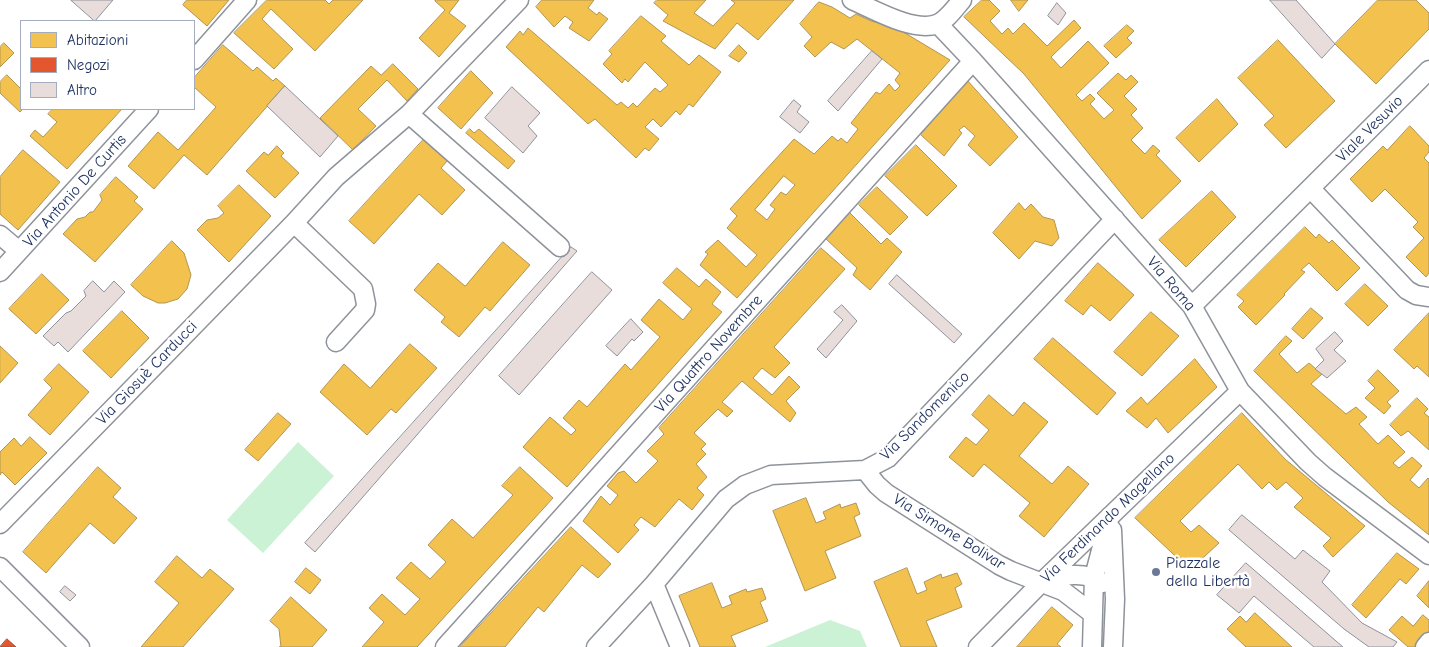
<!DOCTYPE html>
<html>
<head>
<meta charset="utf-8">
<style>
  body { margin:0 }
  #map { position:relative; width:1429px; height:647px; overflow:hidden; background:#fff; font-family:"Comic Neue",sans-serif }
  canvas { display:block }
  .legend { position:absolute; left:20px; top:20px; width:175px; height:90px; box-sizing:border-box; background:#fff; border:1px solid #a4acbf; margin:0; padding:6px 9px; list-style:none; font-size:15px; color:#1b2f5e }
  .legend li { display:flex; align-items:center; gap:10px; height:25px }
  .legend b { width:25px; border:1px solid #a4acbf }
</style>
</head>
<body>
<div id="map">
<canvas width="1429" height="647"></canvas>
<ul class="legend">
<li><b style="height:14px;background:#f2c14e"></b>Abitazioni</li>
<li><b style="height:14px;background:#e4572e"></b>Negozi</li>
<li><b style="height:14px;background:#e8dddb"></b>Altro</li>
</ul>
</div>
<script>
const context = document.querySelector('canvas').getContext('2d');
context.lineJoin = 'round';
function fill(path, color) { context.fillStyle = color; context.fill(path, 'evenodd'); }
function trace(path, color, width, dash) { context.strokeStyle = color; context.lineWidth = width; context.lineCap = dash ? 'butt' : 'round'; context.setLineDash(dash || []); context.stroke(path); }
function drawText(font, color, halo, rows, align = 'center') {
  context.font = font + ' "Comic Neue",sans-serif'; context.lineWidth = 5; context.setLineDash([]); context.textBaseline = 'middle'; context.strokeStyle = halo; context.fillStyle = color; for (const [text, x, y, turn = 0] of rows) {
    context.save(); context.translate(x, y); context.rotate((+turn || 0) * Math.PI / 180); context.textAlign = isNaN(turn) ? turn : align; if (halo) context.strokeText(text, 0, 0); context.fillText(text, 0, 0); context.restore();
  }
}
fill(new Path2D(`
  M 298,442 L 334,476 L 263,553 L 227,520 Z
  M 830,620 L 860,631 L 867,647 L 765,647 Z`), '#ccf2d5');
const homes = new Path2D(`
  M 187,0 L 229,0 L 207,26 L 183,5 Z
  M 267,0 L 325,0 L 329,4 L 333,0 L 363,0 L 315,51 L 271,9 L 262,19 L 293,49 L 274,69 L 234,33 Z
  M 437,0 L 459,0 L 449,13 L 466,26 L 439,57 L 419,38 L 445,10 L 435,1 Z
  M 542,0 L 594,0 L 588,8 L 597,15 L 599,12 L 608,19 L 589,41 L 569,28 L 573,22 L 565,16 L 554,27 L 536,7 Z
  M 657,0 L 706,0 L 694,13 L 713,26 L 735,3 L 731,0 L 794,0 L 758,40 L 737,23 L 715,49 L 663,21 L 668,15 L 654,3 Z
  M 982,0 L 989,0 L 1000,11 L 990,21 L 1002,34 L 1008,28 L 1013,34 L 1024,23 L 1047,46 L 1074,20 L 1081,28 L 1051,57 L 1061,68 L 1088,41 L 1109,63 L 1076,95 L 1082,101 L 1090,94 L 1095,99 L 1090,104 L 1104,119 L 1114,110 L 1097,93 L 1118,73 L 1126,80 L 1131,75 L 1138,82 L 1124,96 L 1137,109 L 1131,115 L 1143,128 L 1131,140 L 1145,154 L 1153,145 L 1160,151 L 1156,155 L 1181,181 L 1142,219 L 1024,74 L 964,17 Z
  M 1011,0 L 1028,0 L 1019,11 Z
  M 1378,0 L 1416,0 L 1429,13 L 1429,29 L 1376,84 L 1335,44 Z
  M 819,2 L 832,7 L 850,18 L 856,14 L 871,21 L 895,27 L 950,60 L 737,298 L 700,265 L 708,254 L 705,252 L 718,240 L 746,267 L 757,255 L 727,228 L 737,216 L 730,209 L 794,139 L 814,154 L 832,136 L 838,141 L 841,138 L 847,143 L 858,129 L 851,123 L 876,92 L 880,94 L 889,84 L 895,91 L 900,86 L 895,80 L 900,73 L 857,39 L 844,49 L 831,42 L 815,57 L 804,46 L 812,37 L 800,24 ZM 784,176 L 795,185 L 786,195 L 781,192 L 770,205 L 775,209 L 767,220 L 755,210 Z
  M 641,16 L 666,36 L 661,41 L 689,65 L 699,55 L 721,72 L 693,107 L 689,104 L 680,115 L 676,111 L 661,127 L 653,119 L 645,127 L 659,139 L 649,151 L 645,148 L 636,158 L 595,119 L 588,124 L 506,47 L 520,31 L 523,35 L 528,28 L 617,105 L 621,102 L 628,108 L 633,103 L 637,107 L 655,88 L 660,92 L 668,85 L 645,62 L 628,82 L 625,79 L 622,83 L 603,64 L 612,54 L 609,51 Z
  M 1127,25 L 1134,31 L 1127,38 L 1132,43 L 1116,58 L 1104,46 Z
  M 1278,40 L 1335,101 L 1286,148 L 1264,125 L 1274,116 L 1238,78 Z
  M 4,43 L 14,53 L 0,67 L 0,47 Z
  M 223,45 L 253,71 L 257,67 L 273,81 L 276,78 L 285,86 L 207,175 L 184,155 L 154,189 L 128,166 L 158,132 L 178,150 L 216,107 L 194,87 L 194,78 Z
  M 739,45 L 747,53 L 739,62 L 729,56 Z
  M 393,64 L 418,89 L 407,101 L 387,80 L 358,109 L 376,126 L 353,150 L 320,118 L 371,66 L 381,75 Z
  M 471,71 L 493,93 L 461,129 L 438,108 Z
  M 7,75 L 21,89 L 21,109 L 23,109 L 20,112 L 0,93 L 0,82 Z
  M 967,80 L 1018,137 L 990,166 L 968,145 L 975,136 L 964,126 L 959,130 L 962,133 L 944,156 L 921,135 Z
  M 1217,99 L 1238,124 L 1199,162 L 1176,138 Z
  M 53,109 L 122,109 L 67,169 L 30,136 L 35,130 L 43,137 L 57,122 L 48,114 Z
  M 1410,126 L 1429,146 L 1429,152 L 1424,158 L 1429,163 L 1429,273 L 1426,277 L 1406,257 L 1424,238 L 1413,227 L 1418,222 L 1385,189 L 1372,202 L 1350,179 L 1383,146 L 1387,150 Z
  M 470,129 L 474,133 L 479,129 L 515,161 L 508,169 L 466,133 Z
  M 425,138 L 448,160 L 441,168 L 465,190 L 442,215 L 419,194 L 374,244 L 349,221 Z
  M 916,145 L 957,186 L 927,216 L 885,176 Z
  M 277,146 L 284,153 L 281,156 L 299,173 L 275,198 L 246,171 L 264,152 L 268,155 Z
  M 23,150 L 60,182 L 18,230 L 0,214 L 0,177 Z
  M 116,177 L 138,197 L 134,201 L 143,209 L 95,262 L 63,234 L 77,219 L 85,217 L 90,212 L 93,212 L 102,200 L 100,195 Z
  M 239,185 L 271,216 L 229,262 L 197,230 L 207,220 L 218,218 L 224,213 L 218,206 Z
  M 877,187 L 908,217 L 890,235 L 859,205 Z
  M 1212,191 L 1236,217 L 1186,267 L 1159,240 Z
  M 1019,203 L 1025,210 L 1031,204 L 1043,217 L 1054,220 L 1059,238 L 1052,246 L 1035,241 L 1019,259 L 993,233 Z
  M 850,213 L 881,244 L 887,238 L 902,252 L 870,290 L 853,275 L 857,268 L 826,239 Z
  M 1305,227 L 1316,238 L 1319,234 L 1329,243 L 1332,240 L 1360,268 L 1337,291 L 1309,263 L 1301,270 L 1305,272 L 1284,294 L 1285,295 L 1256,325 L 1238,307 L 1244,301 L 1237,295 Z
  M 172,241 L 184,253 L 191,275 L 187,289 L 178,299 L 165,303 L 158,303 L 143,296 L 131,285 Z
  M 503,242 L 530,265 L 490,311 L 485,307 L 459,337 L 441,322 L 445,317 L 414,290 L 438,263 L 465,286 Z
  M 821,248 L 845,269 L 774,347 L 790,363 L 775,378 L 762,368 L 753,378 L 772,395 L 789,376 L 800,387 L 786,401 L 796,413 L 790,422 L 742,381 L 722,402 L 733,411 L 727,417 L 718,409 L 694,433 L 706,444 L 701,449 L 706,454 L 696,464 L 707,477 L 697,488 L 704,495 L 692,510 L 679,499 L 655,527 L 641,517 L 634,525 L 639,530 L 618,553 L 583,521 L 601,496 L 610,505 L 618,495 L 607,486 L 618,473 L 624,471 L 636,483 L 658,461 L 647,451 L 664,434 L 659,428 Z
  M 1098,263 L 1134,295 L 1110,321 L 1091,305 L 1083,315 L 1065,301 Z
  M 677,268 L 699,287 L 706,279 L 721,292 L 712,304 L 722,312 L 567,487 L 523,447 L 550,417 L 571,435 L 576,430 L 563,418 L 579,400 L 587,407 L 625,364 L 631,370 L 660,337 L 641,320 L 659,299 L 683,320 L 692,309 L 663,283 Z
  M 42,274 L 69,300 L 36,334 L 9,309 Z
  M 1365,284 L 1388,306 L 1368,326 L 1345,304 Z
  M 1311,308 L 1323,318 L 1303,339 L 1292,329 Z
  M 122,311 L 149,338 L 111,378 L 83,351 Z
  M 1151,312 L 1179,336 L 1142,376 L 1114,352 Z
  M 1429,313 L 1429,377 L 1417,366 L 1414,369 L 1394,350 Z
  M 1286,336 L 1292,341 L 1279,354 L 1297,373 L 1309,363 L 1322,374 L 1311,384 L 1346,414 L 1356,407 L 1367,417 L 1359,424 L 1378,444 L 1388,435 L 1405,452 L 1393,463 L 1399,468 L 1412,457 L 1422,466 L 1410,480 L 1419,488 L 1428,478 L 1429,479 L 1429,535 L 1388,502 L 1254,371 Z
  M 1053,338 L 1116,393 L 1097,415 L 1034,359 Z
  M 410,344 L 437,368 L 396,413 L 391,409 L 367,435 L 320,392 L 344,364 L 370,388 Z
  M 0,346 L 18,363 L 0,383 Z
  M 1195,359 L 1217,387 L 1168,433 L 1156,418 L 1147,428 L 1126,411 L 1141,397 L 1147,404 Z
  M 59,364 L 89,392 L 50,435 L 28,415 L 52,388 L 44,380 Z
  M 1378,370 L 1399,391 L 1387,402 L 1391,406 L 1384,414 L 1365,398 L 1375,388 L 1368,381 Z
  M 989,395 L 1013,416 L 1024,402 L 1048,422 L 1019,456 L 1052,484 L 1068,466 L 1089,484 L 1044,537 L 1019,516 L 1030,503 L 984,464 L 973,477 L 949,457 L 966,437 L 976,445 L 989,430 L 972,415 Z
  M 1417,398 L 1428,409 L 1424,413 L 1429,417 L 1429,450 L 1408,431 L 1401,436 L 1390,425 Z
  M 278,413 L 291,424 L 258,461 L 245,450 Z
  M 1242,413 L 1285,459 L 1365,526 L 1333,557 L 1323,546 L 1331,538 L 1294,507 L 1303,498 L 1286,482 L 1277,490 L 1269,482 L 1262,489 L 1238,464 L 1180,521 L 1191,532 L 1199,525 L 1219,543 L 1190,570 L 1135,518 Z
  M 30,437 L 47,453 L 15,485 L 2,472 L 0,475 L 0,452 L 14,438 L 21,446 Z
  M 98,467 L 121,488 L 113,497 L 137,518 L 114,544 L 90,523 L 46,573 L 23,552 Z
  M 520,467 L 553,498 L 417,647 L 362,647 L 384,622 L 369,608 L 382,594 L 405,615 L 420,599 L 396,578 L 411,562 L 430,579 L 446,562 L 428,545 L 452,519 L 473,538 L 513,495 L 502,486 Z
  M 806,498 L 816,523 L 826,519 L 823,512 L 840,504 L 841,508 L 856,503 L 860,514 L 854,517 L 861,536 L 825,551 L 836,578 L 805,591 L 773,511 Z
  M 571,527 L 611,564 L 598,578 L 582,565 L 544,612 L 538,607 L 505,647 L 460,647 Z
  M 1397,553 L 1419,569 L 1406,584 L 1400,579 L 1366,618 L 1352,605 Z
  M 177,556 L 202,578 L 210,569 L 234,589 L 183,647 L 141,647 L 179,603 L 155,582 Z
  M 306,568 L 321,580 L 310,594 L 295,582 Z
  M 907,568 L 917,594 L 927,590 L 924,582 L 941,574 L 942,578 L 957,573 L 962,584 L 955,588 L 962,607 L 926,621 L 937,647 L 901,647 L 874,582 Z
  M 1429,581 L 1429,608 L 1417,596 Z
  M 712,583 L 722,608 L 732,604 L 729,596 L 746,589 L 747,592 L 762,588 L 766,599 L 760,602 L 768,621 L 731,636 L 736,647 L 700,647 L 679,596 Z
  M 291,597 L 327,630 L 312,647 L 279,647 L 281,647 L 279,629 L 270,621 Z
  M 1052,607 L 1073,625 L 1057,644 L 1061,647 L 1017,647 Z
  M 1255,613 L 1292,647 L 1246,647 L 1227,629 L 1240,616 L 1246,622 Z
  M 1423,615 L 1429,620 L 1429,639 L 1422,647 L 1408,647 L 1389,630 L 1402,616 L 1413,626 Z`);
fill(homes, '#f2c14e');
trace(homes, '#b29553', 1);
const shops = new Path2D(`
  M 7,639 L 16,647 L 0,647 Z`);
fill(shops, '#e4572e');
trace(shops, '#a84b3c', 1);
const building = new Path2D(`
  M 71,0 L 113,0 L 95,21 Z
  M 1270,0 L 1296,0 L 1335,44 L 1322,58 Z
  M 1057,3 L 1066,13 L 1058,25 L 1048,16 Z
  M 872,51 L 882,59 L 838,111 L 828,101 Z
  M 285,86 L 338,136 L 320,157 L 267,106 Z
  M 512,87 L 540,113 L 528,126 L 537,136 L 523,153 L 485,118 Z
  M 794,100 L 801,106 L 797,112 L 809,122 L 800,133 L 780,117 Z
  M 571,247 L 577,251 L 315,552 L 305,543 Z
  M 592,272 L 612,290 L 519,395 L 499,376 Z
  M 897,275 L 962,334 L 954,343 L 889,284 Z
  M 93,281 L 104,292 L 114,281 L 125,292 L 68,352 L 58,342 L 54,346 L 43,336 L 66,313 L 71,311 L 86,296 L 84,291 Z
  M 842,305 L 857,321 L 826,358 L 817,349 L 843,320 L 834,312 Z
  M 631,319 L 643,332 L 634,341 L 632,339 L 617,356 L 606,346 Z
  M 1335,332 L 1343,341 L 1334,350 L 1346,361 L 1327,378 L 1315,369 L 1324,360 L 1316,349 Z
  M 1242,515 L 1295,559 L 1303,550 L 1330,571 L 1322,582 L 1362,623 L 1397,642 L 1393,647 L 1369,647 L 1344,629 L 1229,530 Z
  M 1246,563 L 1343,647 L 1314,647 L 1254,596 L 1239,613 L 1217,595 Z
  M 65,586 L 76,595 L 70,601 L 60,592 Z`);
fill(building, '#e8dddb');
trace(building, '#8e929a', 1);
const minor = new Path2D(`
  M 852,0 C 873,9 914,33 937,24 C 947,20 955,8 962,0
  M 938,24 L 973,61 L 1192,306 L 1240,391 L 1308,462 L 1325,477 L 1429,555
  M 194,60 L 247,0
  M 409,114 L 560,247
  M 1311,189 L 1407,290 L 1416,295 L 1429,297
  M 294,223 L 363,289 L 366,304 L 365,310 L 336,342
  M 0,235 L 19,251
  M 0,272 L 149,109
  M 1192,306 L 1429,70
  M 865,470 L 877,485 L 886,493 L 999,565 L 1011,571 L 1063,591 L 1093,614
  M 0,524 L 294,223 L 336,177 L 409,114 L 519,0
  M 1112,530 L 1115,599 L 1113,647
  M 0,567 L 80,647
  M 1042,582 C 1063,575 1084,570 1103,583
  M 654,584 L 680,647
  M 445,647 L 973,61
  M 596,647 L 654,584 L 726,499 L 745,485 L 771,475 L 865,470 L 888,458 L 1115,219
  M 978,647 L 1042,582 L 1240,391
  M 1092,647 L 1094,577 L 1110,516
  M 1425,647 L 1429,642`);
trace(minor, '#8e929a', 21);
trace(minor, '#fff', 18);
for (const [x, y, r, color] of [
  [1156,572,5,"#6b7896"]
]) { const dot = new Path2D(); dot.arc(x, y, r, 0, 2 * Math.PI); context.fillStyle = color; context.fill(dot); trace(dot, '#fff', 2); }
drawText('16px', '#1b2f5e', '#fff', [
  ["Viale Vesuvio",1370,129,-45],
  ["Via Antonio De Curtis",75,191,-48],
  ["Via Roma",1171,284,50],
  ["Via Quattro Novembre",709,354,-48],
  ["Via Giosuè Carducci",147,373,-46],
  ["Via Sandomenico",925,416,-45],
  ["Via Ferdinando Magellano",1108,518,-44],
  ["Via Simone Bolivar",949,532,32]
]);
drawText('16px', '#1b2f5e', '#fff', [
  ["Piazzale",1166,563],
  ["della Libertà",1166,581]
], 'left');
</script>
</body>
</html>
